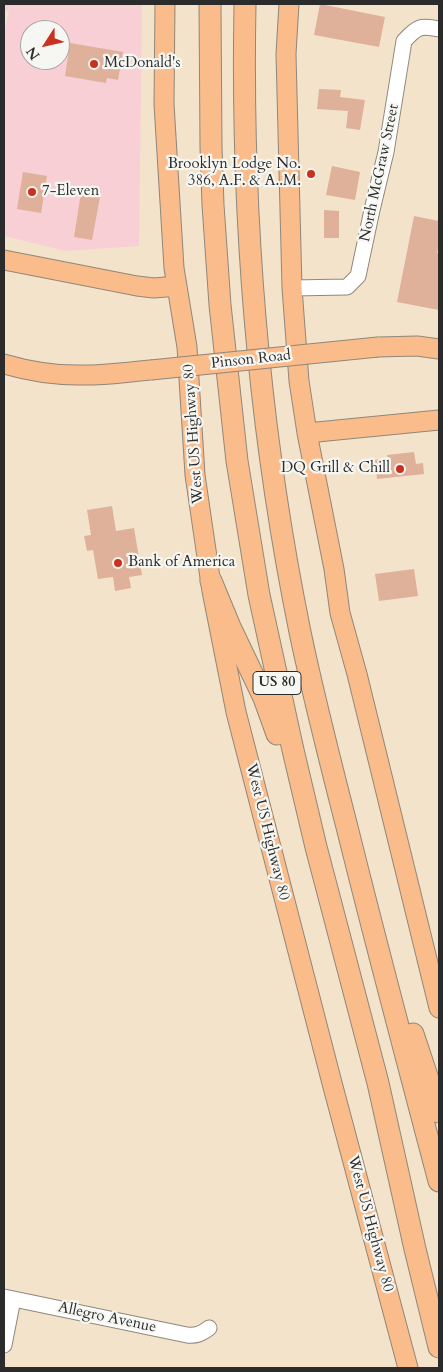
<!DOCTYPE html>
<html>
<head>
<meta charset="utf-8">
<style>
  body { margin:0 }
  #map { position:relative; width:443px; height:1372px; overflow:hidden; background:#f4e3cb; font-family:Cardo,serif }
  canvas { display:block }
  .frame { position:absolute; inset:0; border:5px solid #2b2b2b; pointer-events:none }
  .north { position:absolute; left:20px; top:20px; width:50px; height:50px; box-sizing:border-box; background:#f6f6f2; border:1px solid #a5a5a2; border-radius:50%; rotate:235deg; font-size:14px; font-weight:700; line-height:20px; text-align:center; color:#2b2b2b }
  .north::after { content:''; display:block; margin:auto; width:18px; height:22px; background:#c8321e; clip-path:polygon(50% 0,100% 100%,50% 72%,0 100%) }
</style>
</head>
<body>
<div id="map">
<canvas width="443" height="1372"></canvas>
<div class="frame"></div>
<div class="north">N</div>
</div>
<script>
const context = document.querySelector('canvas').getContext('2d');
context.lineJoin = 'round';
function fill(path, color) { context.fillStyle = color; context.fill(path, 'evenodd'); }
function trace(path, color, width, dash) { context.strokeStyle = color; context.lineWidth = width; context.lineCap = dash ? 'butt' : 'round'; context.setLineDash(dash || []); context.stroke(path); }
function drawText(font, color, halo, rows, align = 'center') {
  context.font = font + ' Cardo,serif'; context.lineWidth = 4.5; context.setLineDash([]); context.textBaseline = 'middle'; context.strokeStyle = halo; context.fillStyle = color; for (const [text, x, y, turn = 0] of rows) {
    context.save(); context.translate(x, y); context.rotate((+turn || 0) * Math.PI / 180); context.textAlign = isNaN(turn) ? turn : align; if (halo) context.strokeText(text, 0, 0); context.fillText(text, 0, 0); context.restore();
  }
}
fill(new Path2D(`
  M 4,4 L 142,4 L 139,246 L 66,251 L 4,236 L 4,32 L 9,12 L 4,10 ZM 30,30 L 60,30 L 60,60 L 30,60 Z`), '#f7cfd5');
fill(new Path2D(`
  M 320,4 L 385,17 L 379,47 L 314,35 Z
  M 70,43 L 123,52 L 118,80 L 107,78 L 106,83 L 65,76 Z
  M 319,89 L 341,90 L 340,97 L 365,100 L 360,130 L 346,128 L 348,111 L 317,109 Z
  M 332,166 L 360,172 L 355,200 L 326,195 Z
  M 23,172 L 47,176 L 41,213 L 17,209 Z
  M 81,193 L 100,197 L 92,240 L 74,237 Z
  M 324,210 L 339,211 L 339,238 L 324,238 Z
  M 414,216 L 439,221 L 439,242 L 437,253 L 439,253 L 439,310 L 397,302 Z
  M 414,452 L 416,464 L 423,463 L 424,474 L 377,479 L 375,460 L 388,458 L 387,455 Z
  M 112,506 L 116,531 L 134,528 L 142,575 L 129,577 L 131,588 L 115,591 L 113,577 L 98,579 L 93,550 L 87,551 L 84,536 L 91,535 L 87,510 Z
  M 414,569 L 418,596 L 379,601 L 375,574 Z`), '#dfb09a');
const minor = new Path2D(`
  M 292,288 L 347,287 L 358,276 L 372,210 L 386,152 L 404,41 C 417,27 420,25 439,29
  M 4,1297 L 187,1335 C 196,1336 201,1334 209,1328
  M 4,1345 L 13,1299`);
const major = new Path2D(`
  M 165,4 L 164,104 L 174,268 L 187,347 L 195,475 L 212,591 L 236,712 L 332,1083 L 408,1368
  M 289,4 L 286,54 L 292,288 L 299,381 L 307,433 L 334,569 L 340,613 L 357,674 L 439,1008
  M 4,260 L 137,286 L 154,288 L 177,286
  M 378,347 L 417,346 L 439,349
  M 4,364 C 28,371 52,375 77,375 C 102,376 127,372 151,370
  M 307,433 L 439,420`);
const highway = new Path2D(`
  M 210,4 L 211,147 L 213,205 L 220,305 L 237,461 L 259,595 L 293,750 L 316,847 L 378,1083 L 415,1249 L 439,1347
  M 245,4 C 241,214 258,426 300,632 C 314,699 331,765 348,831 C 377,948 408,1064 439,1181
  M 211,581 L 230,627 L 264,698 L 277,734
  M 413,1034 L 439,1112`);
trace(minor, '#90877b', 17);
trace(major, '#90877b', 21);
trace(highway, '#90877b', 23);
trace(minor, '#fff', 15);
trace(major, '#f9bc8a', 19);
trace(highway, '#f9bc8a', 21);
const majorBridge = new Path2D(`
  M 151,370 L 378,347`);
trace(majorBridge, '#90877b', 21, []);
trace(majorBridge, '#f9bc8a', 19);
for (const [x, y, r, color] of [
  [94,64,5,"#c8321e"],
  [311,174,5,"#c8321e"],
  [32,192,5,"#c8321e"],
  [400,469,5,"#c8321e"],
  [118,563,5,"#c8321e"]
]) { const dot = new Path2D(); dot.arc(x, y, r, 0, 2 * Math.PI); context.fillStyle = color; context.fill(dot); trace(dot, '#f6f6f2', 2); }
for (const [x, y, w] of [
  [277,683,48]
]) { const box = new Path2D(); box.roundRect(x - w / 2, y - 11.5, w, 23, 4); context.fillStyle = '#f6f6f2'; context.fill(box); trace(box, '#2b2b2b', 1); }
drawText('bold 14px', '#2b2b2b', null, [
  ["US 80",277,683]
]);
drawText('15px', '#2b2b2b', '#f6f6f2', [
  ["McDonald's",104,64],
  ["Brooklyn Lodge No.",301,165,"right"],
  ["386, A.F. & A..M.",301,182,"right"],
  ["7-Eleven",42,192],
  ["DQ Grill & Chill",390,469,"right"],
  ["Bank of America",128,563]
], 'left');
drawText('15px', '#2b2b2b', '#f6f6f2', [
  ["North McGraw Street",380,173,-78],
  ["Pinson Road",251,360,-6],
  ["West US Highway 80",194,434,-94],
  ["West US Highway 80",267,832,76],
  ["West US Highway 80",370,1224,75],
  ["Allegro Avenue",107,1318,12]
]);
</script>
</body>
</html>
